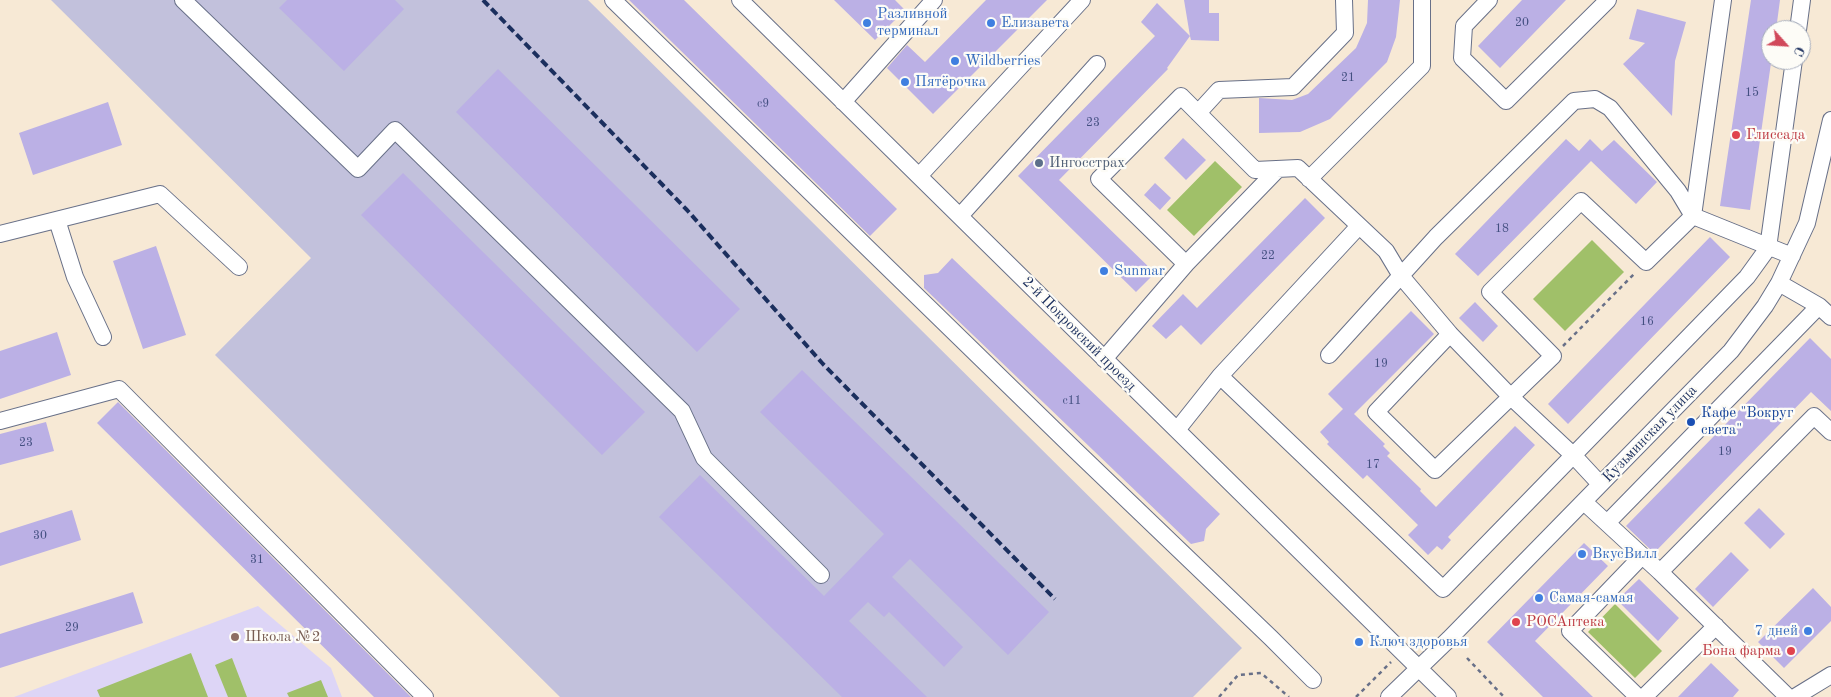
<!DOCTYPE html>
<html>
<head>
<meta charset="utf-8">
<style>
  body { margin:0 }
  #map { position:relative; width:1831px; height:697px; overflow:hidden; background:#f7e9d5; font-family:"Old Standard TT",serif }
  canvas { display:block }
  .north { position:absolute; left:1761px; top:20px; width:50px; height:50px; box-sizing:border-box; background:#fdfcf7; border:1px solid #a3aaba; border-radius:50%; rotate:116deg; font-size:14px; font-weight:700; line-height:20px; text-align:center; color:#1b2f5e }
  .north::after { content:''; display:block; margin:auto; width:18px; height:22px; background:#d1495b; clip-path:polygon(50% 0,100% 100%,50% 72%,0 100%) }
</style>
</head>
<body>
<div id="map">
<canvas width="1831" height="697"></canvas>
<div class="north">С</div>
</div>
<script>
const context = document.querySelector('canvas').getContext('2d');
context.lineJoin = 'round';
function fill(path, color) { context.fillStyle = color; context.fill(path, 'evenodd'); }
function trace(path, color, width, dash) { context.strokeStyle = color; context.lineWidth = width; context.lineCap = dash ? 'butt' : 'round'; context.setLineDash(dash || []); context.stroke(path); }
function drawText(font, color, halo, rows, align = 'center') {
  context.font = font + ' "Old Standard TT",serif'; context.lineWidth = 4.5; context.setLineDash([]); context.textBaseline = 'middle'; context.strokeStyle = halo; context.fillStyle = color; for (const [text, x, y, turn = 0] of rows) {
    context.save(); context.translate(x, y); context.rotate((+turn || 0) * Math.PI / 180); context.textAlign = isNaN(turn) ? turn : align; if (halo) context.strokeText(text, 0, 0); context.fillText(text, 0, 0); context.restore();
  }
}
fill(new Path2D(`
  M 258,606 L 331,668 L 342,697 L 14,697 Z`), '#ddd5f6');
fill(new Path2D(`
  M 51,0 L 588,0 L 1242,648 L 1193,697 L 560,697 L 215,355 L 311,258 Z`), '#c2c1dc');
fill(new Path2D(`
  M 1215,161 L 1242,187 L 1194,236 L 1167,210 Z
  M 1592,240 L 1624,272 L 1565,331 L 1533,299 Z
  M 1615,604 L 1662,651 L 1635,678 L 1588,632 Z
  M 191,653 L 208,697 L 100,697 L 97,690 Z
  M 232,658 L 247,697 L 228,697 L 215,665 Z
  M 321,680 L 328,697 L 289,697 L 287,693 Z`), '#a0c069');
fill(new Path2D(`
  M 287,0 L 395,0 L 404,9 L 344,71 L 279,8 Z
  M 629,0 L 684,0 L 897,209 L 870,236 Z
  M 834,0 L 895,0 L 905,10 L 875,40 Z
  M 986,0 L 1047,0 L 933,114 L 887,68 L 907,45 L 925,62 Z
  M 1184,0 L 1209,0 L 1209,13 L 1219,13 L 1219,41 L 1191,40 L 1190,36 L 1167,68 L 1168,69 L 1059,180 L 1155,273 L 1136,292 L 1018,176 L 1155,36 L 1141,22 L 1157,3 L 1190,36 Z
  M 1368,0 L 1400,0 L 1396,37 L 1387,62 L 1330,119 L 1300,132 L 1259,133 L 1259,98 L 1292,100 L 1308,94 L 1356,48 L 1367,23 Z
  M 1522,0 L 1566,0 L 1500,68 L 1478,46 Z
  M 1751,0 L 1780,0 L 1776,30 L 1771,30 L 1771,63 L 1750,210 L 1720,206 Z
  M 1637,9 L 1686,22 L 1675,61 L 1672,116 L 1623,64 L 1645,43 L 1629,39 Z
  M 498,69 L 740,309 L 697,352 L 456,112 Z
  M 108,102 L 122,145 L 33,175 L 19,133 Z
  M 1183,138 L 1206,160 L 1186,180 L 1164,158 Z
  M 1566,139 L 1579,151 L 1590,139 L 1602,151 L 1614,140 L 1657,182 L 1636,204 L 1591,161 L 1478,276 L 1455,254 Z
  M 403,173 L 645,412 L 602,455 L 361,215 Z
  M 1155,183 L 1171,198 L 1160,210 L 1144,195 Z
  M 1305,198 L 1325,218 L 1201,345 L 1181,325 L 1166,339 L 1152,326 L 1183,294 L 1197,308 Z
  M 1710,237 L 1730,257 L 1568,424 L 1548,404 Z
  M 156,246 L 186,335 L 143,349 L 113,261 Z
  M 952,258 L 1220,514 L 1206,529 L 1204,541 L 1191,544 L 924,288 L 924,275 L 938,273 Z
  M 1475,302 L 1498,326 L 1483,342 L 1459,318 Z
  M 1411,311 L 1434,334 L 1354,414 L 1385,444 L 1383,446 L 1390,453 L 1387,456 L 1421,489 L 1420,491 L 1436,507 L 1515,426 L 1535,445 L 1448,537 L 1451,540 L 1442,550 L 1437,546 L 1428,555 L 1408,535 L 1418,525 L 1367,475 L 1363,479 L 1327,444 L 1329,442 L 1320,432 L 1343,409 L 1328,394 Z
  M 57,332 L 71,375 L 0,399 L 0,351 Z
  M 1810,338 L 1831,359 L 1831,411 L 1811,392 L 1654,553 L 1626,526 Z
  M 802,370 L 1049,612 L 1008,655 L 910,559 L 892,577 L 963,647 L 944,667 L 889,612 L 884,617 L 868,602 L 849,621 L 927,697 L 842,697 L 659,517 L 700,475 L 824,596 L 884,534 L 760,412 Z
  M 118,402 L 411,697 L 374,697 L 97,423 Z
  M 46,422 L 54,451 L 0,465 L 0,434 Z
  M 1759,508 L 1785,534 L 1770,549 L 1744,523 Z
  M 72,510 L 81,540 L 0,566 L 0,533 Z
  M 1584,543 L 1608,566 L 1535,641 L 1593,697 L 1543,697 L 1487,642 Z
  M 1731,552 L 1749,570 L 1713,607 L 1695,589 Z
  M 1639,579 L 1679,618 L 1658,641 L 1617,600 Z
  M 1813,588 L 1831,607 L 1831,621 L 1784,668 L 1758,642 Z
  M 133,592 L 143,623 L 0,668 L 0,634 Z
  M 1711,663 L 1739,690 L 1733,697 L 1678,697 Z`), '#bbb0e5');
const minor = new Path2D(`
  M 183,0 L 358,169 L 395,130 L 682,411 L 704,458 L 821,575
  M 613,0 L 1074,449 L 1271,638 L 1313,680
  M 740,0 L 1448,697
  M 1489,0 L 1464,26 L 1462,58 L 1506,101 L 1608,0
  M 1798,30 L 1802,0
  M 843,102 L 934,0
  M 1198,113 L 1219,90 L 1293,87 L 1345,33 L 1344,0
  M 919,176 L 1082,0
  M 1309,179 L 1422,66 L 1422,0
  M 960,216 L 1097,64
  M 57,220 L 75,277 L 103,337
  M 0,234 L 160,194 L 239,267
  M 1186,264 L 1099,179 L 1181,96 L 1255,170 L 1298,168 L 1386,251 L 1401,276 L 1450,334 L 1511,397 L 1574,456 L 1600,484
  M 1779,283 L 1819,306 L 1831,317
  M 1450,334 L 1376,412 L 1435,470 L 1553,356 L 1490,292 L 1581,201 L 1646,262 L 1693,216 L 1723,0
  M 1329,355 L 1436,237 L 1574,101 L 1595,99 L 1610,108 L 1678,191 L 1693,216 L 1792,256
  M 1104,359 L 1186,264 L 1278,169
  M 1220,376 L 1359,226
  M 0,421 L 119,389 L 425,697
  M 1177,430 L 1220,376 L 1443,589 L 1747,277 L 1768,248 L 1794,60
  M 1584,502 L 1660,572 L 1814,416 L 1831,432
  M 1607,523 L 1819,306
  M 1660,572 L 1788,697
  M 1389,697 L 1449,639 L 1731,351 L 1765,306 L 1779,283 L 1807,223 L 1831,120
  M 1638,697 L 1570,631 L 1642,556
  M 1644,697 L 1716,626
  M 1795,697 L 1831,675`);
trace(minor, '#687088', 18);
trace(new Path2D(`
  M 1563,346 L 1635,273
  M 1467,658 L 1504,697
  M 1219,697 L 1238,675 L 1261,673 L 1289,697
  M 1356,697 L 1391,662`), '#687088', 2.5, [4, 4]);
trace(minor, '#fff', 16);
trace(new Path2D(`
  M 483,0 L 687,210 L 823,364 L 1055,599`), '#1b2f5e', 4, [8, 4]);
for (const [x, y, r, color] of [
  [867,23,5,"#3f7fe0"],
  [991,23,5,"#3f7fe0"],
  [955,61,5,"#3f7fe0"],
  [905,82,5,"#3f7fe0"],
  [1736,135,5,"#e0444e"],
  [1039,163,5,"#5c6f8a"],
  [1104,271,5,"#3f7fe0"],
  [1691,422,5,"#1a4fb4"],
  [1582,554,5,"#3f7fe0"],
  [1539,598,5,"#3f7fe0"],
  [1516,622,5,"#e0444e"],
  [1808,631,5,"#3f7fe0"],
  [235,637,5,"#8d6e63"],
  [1359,642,5,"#3f7fe0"],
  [1791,651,5,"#e0444e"]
]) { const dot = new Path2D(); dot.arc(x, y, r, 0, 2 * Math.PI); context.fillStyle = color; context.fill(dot); trace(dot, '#fdfcf7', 2); }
drawText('12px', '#434f80', null, [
  ["20",1522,23],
  ["21",1348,78],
  ["15",1752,93],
  ["с9",763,104],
  ["23",1093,123],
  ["18",1502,229],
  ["22",1268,256],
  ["16",1647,322],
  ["19",1381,364],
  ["с11",1072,401],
  ["23",26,443],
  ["19",1725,452],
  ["17",1373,465],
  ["30",40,536],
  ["31",257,560],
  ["29",72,628]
]);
drawText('15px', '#366cbe', '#fdfcf7', [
  ["Разливной",877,14],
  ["терминал",877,31],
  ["Елизавета",1001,23],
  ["Wildberries",965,61],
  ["Пятёрочка",915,82],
  ["Sunmar",1114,271],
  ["ВкусВилл",1592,554],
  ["Самая-самая",1549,598],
  ["7 дней",1798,631,"right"],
  ["Ключ здоровья",1369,642]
], 'left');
drawText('15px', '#be3a42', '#fdfcf7', [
  ["Глиссада",1746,135],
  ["РОСАптека",1526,622],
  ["Бона фарма",1781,651,"right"]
], 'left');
drawText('15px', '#4e5e75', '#fdfcf7', [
  ["Ингосстрах",1049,163]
], 'left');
drawText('15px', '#1b2f5e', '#fdfcf7', [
  ["2-й Покровский проезд",1079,334,45],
  ["Кузьминская улица",1650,434,-46]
]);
drawText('15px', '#164399', '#fdfcf7', [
  ["Кафе \"Вокруг",1701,413],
  ["света\"",1701,430]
], 'left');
drawText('15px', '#785e54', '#fdfcf7', [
  ["Школа №2",245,637]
], 'left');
</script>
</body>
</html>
